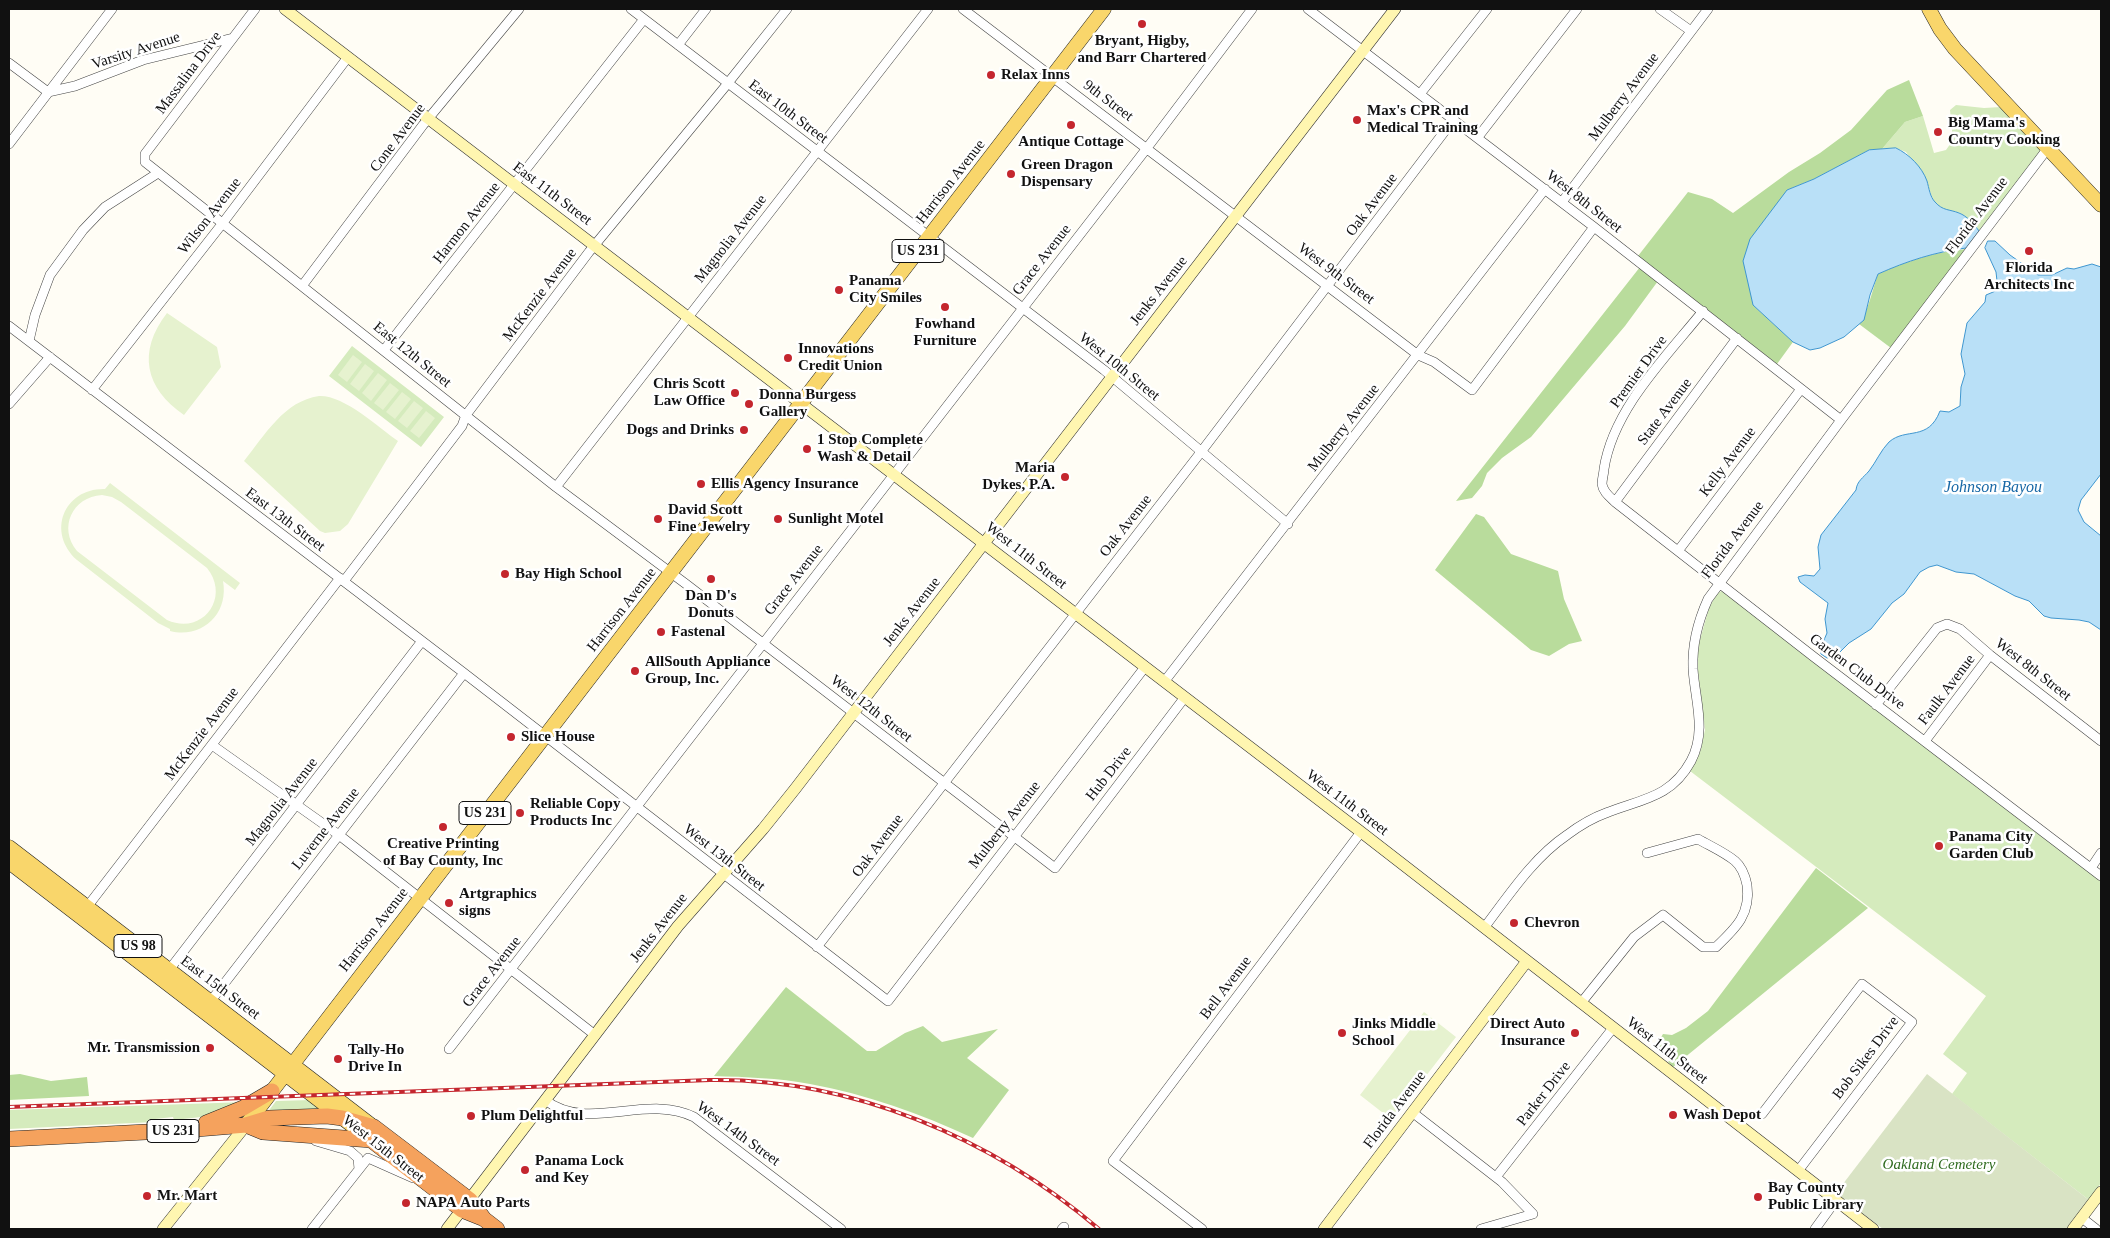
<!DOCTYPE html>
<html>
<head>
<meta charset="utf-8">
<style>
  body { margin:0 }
  #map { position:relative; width:2110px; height:1238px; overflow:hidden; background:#fffdf5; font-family:Georgia,serif }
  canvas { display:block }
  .frame { position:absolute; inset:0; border:10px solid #111; pointer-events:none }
</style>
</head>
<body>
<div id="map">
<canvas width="2110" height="1238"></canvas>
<div class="frame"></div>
</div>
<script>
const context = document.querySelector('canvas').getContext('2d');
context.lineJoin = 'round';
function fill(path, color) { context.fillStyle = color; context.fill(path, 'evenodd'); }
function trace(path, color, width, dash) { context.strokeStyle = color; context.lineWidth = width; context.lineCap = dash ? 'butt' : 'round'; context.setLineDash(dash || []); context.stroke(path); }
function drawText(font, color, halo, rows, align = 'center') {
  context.font = font + ' Georgia,serif'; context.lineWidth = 5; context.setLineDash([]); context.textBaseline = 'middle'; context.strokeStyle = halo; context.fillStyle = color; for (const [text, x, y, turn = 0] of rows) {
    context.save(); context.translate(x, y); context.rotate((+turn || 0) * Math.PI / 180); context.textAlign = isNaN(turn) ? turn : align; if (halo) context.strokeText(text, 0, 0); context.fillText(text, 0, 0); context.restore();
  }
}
fill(new Path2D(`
  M 1956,105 L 1984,108 L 2001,107 L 2042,150 L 1979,231 L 1973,223 L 1960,213 L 1942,209 L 1933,200 L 1925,178 L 1906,152 L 1896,148 L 1882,149 L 1905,122 L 1923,116 L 1934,153 L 1946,150 L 1953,140 L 1950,110 Z
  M 352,346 L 444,417 L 421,447 L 329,376 Z
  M 1722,591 L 2101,881 L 2101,1183 L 2089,1200 L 1952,1094 L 1967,1073 L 1943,1054 L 1986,996 L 1690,771 L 1700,752 L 1705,730 L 1697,663 L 1699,643 L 1709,608 L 1717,593 Z
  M 311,1100 L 324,1110 L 267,1113 L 276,1101 Z
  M 247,1102 L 210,1116 L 174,1120 L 173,1117 L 155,1119 L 154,1122 L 9,1129 L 9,1110 Z`), '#d5ebbd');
fill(new Path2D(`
  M 1909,80 L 1923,116 L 1905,122 L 1882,149 L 1869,150 L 1814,179 L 1787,190 L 1753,305 L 1793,342 L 1777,364 L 1638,256 L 1688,192 L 1712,199 L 1733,213 L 1789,172 L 1820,153 L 1851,130 L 1887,90 Z
  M 1966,249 L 1891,348 L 1859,324 C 1866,318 1874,285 1878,274 C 1907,261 1935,252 1966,249 Z
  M 1640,267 L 1658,281 L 1625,326 L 1531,437 L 1502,458 L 1487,473 L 1482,486 L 1472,498 L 1456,501 Z
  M 1476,514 L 1484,517 L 1511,554 L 1558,571 L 1564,599 L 1582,641 L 1569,644 L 1549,656 L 1531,650 L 1435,570 Z
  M 1816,868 L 1868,908 L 1673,1067 L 1668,1062 L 1671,1059 L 1655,1047 L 1663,1034 L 1672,1035 L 1686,1028 L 1708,1011 Z
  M 786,987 L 867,1051 L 876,1051 L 905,1033 L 923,1026 L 942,1042 L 998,1029 L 967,1058 L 1009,1090 L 973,1138 C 921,1114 866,1094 810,1084 C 778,1078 746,1077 714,1076 Z
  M 20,1074 L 51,1081 L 87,1077 L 89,1096 L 9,1100 L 9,1075 Z`), '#b9dc9c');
fill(new Path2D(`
  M 1927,1074 L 2089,1200 L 2067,1229 L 1883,1229 L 1836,1193 Z`), '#d9e3c4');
fill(new Path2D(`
  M 167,313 L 217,347 L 221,367 L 184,415 C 145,388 137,352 167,313 Z
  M 353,355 L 362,362 L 347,382 L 338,375 Z
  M 365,364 L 374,371 L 359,391 L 350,384 Z
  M 378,373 L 387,380 L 371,401 L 362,393 Z
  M 390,383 L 399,390 L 383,410 L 374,403 Z
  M 402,392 L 411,399 L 395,419 L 386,412 Z
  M 319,396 C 344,395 378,427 398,441 L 348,524 L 340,531 L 325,533 L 320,531 L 244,461 C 265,435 284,401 319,396 Z
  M 414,401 L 423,408 L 407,428 L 398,421 Z
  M 426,411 L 435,418 L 419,438 L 410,431 Z
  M 110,483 L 240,583 L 235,590 L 223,581 C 229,614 202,639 170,631 L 170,629 L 158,623 L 77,560 C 46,532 64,488 105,489 ZM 102,495 L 112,497 L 121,502 L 207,568 C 231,598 202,636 167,620 L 77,551 C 58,528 72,497 102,495 Z
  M 1424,1012 L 1456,1037 L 1392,1120 L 1360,1095 Z`), '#e6f2cf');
const water = new Path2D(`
  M 1896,148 C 1909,154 1922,167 1927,181 C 1929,188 1930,197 1935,202 C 1943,211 1949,209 1959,213 C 1967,216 1974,224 1979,231 L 1966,248 C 1935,252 1907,261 1878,274 L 1870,295 L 1864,320 L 1844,337 L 1820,348 L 1810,350 L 1793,342 L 1753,305 L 1743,261 L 1750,239 L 1787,190 L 1814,179 L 1869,150 Z
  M 1988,241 L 1995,241 L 2010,255 L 2038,275 L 2052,275 L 2067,268 L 2074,269 L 2092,264 L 2101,267 L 2101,474 L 2081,500 L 2078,510 L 2084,522 L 2101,536 L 2101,630 L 2089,622 L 2079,620 L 2051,618 L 2044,616 L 2029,601 L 2015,596 L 1974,574 L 1956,572 L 1937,565 L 1929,567 L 1920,572 L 1904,594 L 1892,603 L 1871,629 L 1849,643 L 1833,659 L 1831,657 L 1827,658 L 1821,654 L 1820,649 L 1827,633 L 1825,619 L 1828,603 L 1800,582 L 1798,577 L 1805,575 L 1814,576 L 1820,569 L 1818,547 L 1821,535 L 1856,490 C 1857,481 1863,478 1869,471 C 1876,462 1881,450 1889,442 C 1906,427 1928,442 1940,411 L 1949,412 L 1960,406 L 1961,387 L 1965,374 L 1961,354 L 1967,323 L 1985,302 L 1986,295 L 1998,290 L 1996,272 L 1985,248 Z`);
fill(water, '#b9e0f7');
trace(water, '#3f96cf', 1);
const street = new Path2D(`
  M 255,9 L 145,154 L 145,162 L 556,487 L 686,584 L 1055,868 L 1185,697
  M 631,9 L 1104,370 L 1288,524
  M 963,9 L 1418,355 L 1434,362 L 1472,390 L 1594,227
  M 1308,9 L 1594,227 L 1841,420
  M 1660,9 L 1691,31
  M 678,45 L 706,9
  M 9,63 L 48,92 L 75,86 L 143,60 L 233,38
  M 1420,94 L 1487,9
  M 1478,137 L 1577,9
  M 9,144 L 112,9
  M 1562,202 L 1708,9
  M 302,286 L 423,125 L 519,9
  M 1703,311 C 1666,357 1613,409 1604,469 C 1604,473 1602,479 1602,484 C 1603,492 1610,497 1615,502 L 1814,657 L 2101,876
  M 9,326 L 464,673 L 888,1001 L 1145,667
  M 29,341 L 35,315 L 50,275 L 83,230 L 105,207 L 158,173
  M 384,350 L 644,19
  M 92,390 L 222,224 L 348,57
  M 9,404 L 50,357
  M 556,487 L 928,9
  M 1615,502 L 1737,338
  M 1678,551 L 1801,389
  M 344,581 L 462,426 L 466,415 L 589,252 L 724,88 L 787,9
  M 1164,682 L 1545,189
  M 1876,705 L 1937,628 L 1947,624 L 1960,629 L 1990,655 L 2101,741
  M 1925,741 L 1990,655
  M 212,745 L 339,835 L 595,1035
  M 2091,868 L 2101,853
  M 87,907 L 340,578
  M 1484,928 C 1509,895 1533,858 1567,835 C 1579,826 1592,818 1606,813 C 1641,799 1671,798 1691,761 C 1707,731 1695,700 1693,669 C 1692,645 1698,621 1708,599 L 1841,420 L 2048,148
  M 817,947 L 1201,452 L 1454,119
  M 166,974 L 422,641
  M 210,1002 L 464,673
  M 1581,1003 L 1634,937 L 1663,915 L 1703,947 L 1716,947 C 1736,928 1751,914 1747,885 C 1745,875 1742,867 1735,861 C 1724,852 1710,846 1698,839 L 1647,853
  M 449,1049 L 1147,148 L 1252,9
  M 545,1100 C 588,1133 647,1093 694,1117 L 841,1229
  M 1412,1112 L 1502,1182 L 1533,1214 L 1481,1229
  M 1762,1114 L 1862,984 L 1912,1022 L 1798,1171
  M 316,1141 L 350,1151 L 358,1158 L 359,1169
  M 1496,1177 L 1613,1028
  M 2082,1218 L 2096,1229
  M 312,1229 L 368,1158 L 413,1178
  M 1062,1229 L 1064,1227
  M 1202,1229 L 1113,1161 L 1361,832
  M 1815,1229 L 1836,1200`);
const secondary = new Path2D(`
  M 285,9 L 1361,832 L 1873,1229
  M 163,1229 L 246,1125
  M 447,1229 L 678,926 L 763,829 L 795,789 L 1395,9
  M 1324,1229 L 1527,961
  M 2073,1229 L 2101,1192`);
const primary = new Path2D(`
  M 1929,9 L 1940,29 L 1955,49 L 2101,205
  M 9,847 L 371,1125
  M 9,862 L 371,1140
  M 246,1125 L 1104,9`);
const highway = new Path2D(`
  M 206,1123 L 243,1108 L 272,1091
  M 246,1125 L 263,1132 L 371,1140 L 462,1210 L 482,1218
  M 9,1139 L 185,1130 L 246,1125 L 269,1118 L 327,1116 L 342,1118 L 374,1127 L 470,1200 L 484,1219 L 497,1229`);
trace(street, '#444', 10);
trace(secondary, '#333', 12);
trace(primary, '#222', 15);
trace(highway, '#222', 16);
trace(street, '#fff', 9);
trace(secondary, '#fff6b0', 11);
trace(primary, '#f9d66b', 14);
trace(highway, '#f5a25d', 15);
const rail = new Path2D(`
  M 9,1107 L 710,1080 C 851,1078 992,1138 1099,1229`);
trace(rail, '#c4262e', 4);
trace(rail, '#fff', 2, [5.5]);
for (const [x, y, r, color] of [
  [1142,24,5,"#c4262e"],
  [991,75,5,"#c4262e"],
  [1357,120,5,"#c4262e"],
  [1071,125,5,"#c4262e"],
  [1938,132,5,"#c4262e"],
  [1011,174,5,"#c4262e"],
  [2029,251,5,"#c4262e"],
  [839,290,5,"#c4262e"],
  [945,307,5,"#c4262e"],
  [788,358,5,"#c4262e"],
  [735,393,5,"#c4262e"],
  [749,404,5,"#c4262e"],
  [744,430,5,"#c4262e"],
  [807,449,5,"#c4262e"],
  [1065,477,5,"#c4262e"],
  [701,484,5,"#c4262e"],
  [658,519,5,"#c4262e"],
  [778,519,5,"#c4262e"],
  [505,574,5,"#c4262e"],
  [711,579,5,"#c4262e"],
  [661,632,5,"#c4262e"],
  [635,671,5,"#c4262e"],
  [511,737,5,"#c4262e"],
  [520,813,5,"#c4262e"],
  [443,827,5,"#c4262e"],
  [1939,846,5,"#c4262e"],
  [449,903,5,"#c4262e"],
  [1514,923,5,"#c4262e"],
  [1342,1033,5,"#c4262e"],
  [1575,1033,5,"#c4262e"],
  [210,1048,5,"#c4262e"],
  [338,1059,5,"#c4262e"],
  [1673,1115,5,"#c4262e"],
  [471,1116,5,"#c4262e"],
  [525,1170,5,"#c4262e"],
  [147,1196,5,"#c4262e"],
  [1758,1197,5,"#c4262e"],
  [406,1203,5,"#c4262e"]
]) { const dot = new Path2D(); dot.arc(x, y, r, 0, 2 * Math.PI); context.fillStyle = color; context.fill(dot); trace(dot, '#fff', 2); }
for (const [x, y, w] of [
  [918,251,52],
  [485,813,52],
  [138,946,48],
  [173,1131,52]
]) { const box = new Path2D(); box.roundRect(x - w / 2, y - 11.5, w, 23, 4); context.fillStyle = '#fff'; context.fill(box); trace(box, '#111', 1); }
drawText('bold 14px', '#111', null, [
  ["US 231",918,251],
  ["US 231",485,813],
  ["US 98",138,946],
  ["US 231",173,1131]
]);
drawText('bold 15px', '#111', '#fff', [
  ["Bryant, Higby,",1142,41,"center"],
  ["and Barr Chartered",1142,58,"center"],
  ["Relax Inns",1001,75],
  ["Max's CPR and",1367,111],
  ["Medical Training",1367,128],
  ["Big Mama's",1948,123],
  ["Country Cooking",1948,140],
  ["Antique Cottage",1071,142,"center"],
  ["Green Dragon",1021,165],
  ["Dispensary",1021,182],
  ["Florida",2029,268,"center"],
  ["Architects Inc",2029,285,"center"],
  ["Panama",849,281],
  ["City Smiles",849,298],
  ["Fowhand",945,324,"center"],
  ["Furniture",945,341,"center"],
  ["Innovations",798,349],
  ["Credit Union",798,366],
  ["Chris Scott",725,384,"right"],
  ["Law Office",725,401,"right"],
  ["Donna Burgess",759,395],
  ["Gallery",759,412],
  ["Dogs and Drinks",734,430,"right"],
  ["1 Stop Complete",817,440],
  ["Wash & Detail",817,457],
  ["Maria",1055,468,"right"],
  ["Dykes, P.A.",1055,485,"right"],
  ["Ellis Agency Insurance",711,484],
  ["David Scott",668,510],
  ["Fine Jewelry",668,527],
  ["Sunlight Motel",788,519],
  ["Bay High School",515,574],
  ["Dan D's",711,596,"center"],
  ["Donuts",711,613,"center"],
  ["Fastenal",671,632],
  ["AllSouth Appliance",645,662],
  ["Group, Inc.",645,679],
  ["Slice House",521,737],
  ["Reliable Copy",530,804],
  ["Products Inc",530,821],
  ["Panama City",1949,837],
  ["Garden Club",1949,854],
  ["Creative Printing",443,844,"center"],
  ["of Bay County, Inc",443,861,"center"],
  ["Artgraphics",459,894],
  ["signs",459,911],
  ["Chevron",1524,923],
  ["Jinks Middle",1352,1024],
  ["School",1352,1041],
  ["Direct Auto",1565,1024,"right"],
  ["Insurance",1565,1041,"right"],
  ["Mr. Transmission",200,1048,"right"],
  ["Tally-Ho",348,1050],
  ["Drive In",348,1067],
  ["Wash Depot",1683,1115],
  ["Plum Delightful",481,1116],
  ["Panama Lock",535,1161],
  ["and Key",535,1178],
  ["Bay County",1768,1188],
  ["Public Library",1768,1205],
  ["Mr. Mart",157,1196],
  ["NAPA Auto Parts",416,1203]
], 'left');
drawText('15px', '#111', '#fff', [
  ["Varsity Avenue",136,51,-18],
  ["Massalina Drive",189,73,-53],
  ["Mulberry Avenue",1624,97,-53],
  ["9th Street",1108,101,37],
  ["East 10th Street",788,112,37],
  ["Cone Avenue",398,138,-53],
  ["Harrison Avenue",951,182,-52],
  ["East 11th Street",552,194,37],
  ["West 8th Street",1584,202,38],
  ["Oak Avenue",1372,205,-53],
  ["Wilson Avenue",210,216,-52],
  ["Florida Avenue",1977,216,-53],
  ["Harmon Avenue",467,223,-52],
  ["Magnolia Avenue",731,239,-52],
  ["Grace Avenue",1042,260,-52],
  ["West 9th Street",1336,274,37],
  ["Jenks Avenue",1159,291,-52],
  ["McKenzie Avenue",540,295,-53],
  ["East 12th Street",412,355,39],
  ["West 10th Street",1119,367,39],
  ["Premier Drive",1639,372,-54],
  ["State Avenue",1665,412,-53],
  ["Mulberry Avenue",1344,428,-52],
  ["Kelly Avenue",1728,462,-53],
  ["East 13th Street",285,520,37],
  ["Oak Avenue",1126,526,-52],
  ["Florida Avenue",1733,540,-53],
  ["West 11th Street",1026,556,38],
  ["Grace Avenue",794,580,-52],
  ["Harrison Avenue",622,610,-52],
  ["Jenks Avenue",912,612,-52],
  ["West 8th Street",2033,670,38],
  ["Garden Club Drive",1857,672,37],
  ["Faulk Avenue",1947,690,-53],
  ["West 12th Street",871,709,38],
  ["McKenzie Avenue",202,734,-53],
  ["Hub Drive",1109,774,-52],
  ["Magnolia Avenue",282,802,-52],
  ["West 11th Street",1347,803,37],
  ["Mulberry Avenue",1005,825,-52],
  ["Luverne Avenue",326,829,-52],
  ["Oak Avenue",878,846,-53],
  ["West 13th Street",724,858,38],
  ["Jenks Avenue",659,928,-52],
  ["Harrison Avenue",374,930,-52],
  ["Grace Avenue",492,972,-52],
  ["East 15th Street",220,988,37],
  ["Bell Avenue",1226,988,-53],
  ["West 11th Street",1667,1051,38],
  ["Bob Sikes Drive",1866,1058,-53],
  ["Parker Drive",1544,1094,-52],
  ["Florida Avenue",1395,1110,-53],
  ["West 14th Street",738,1134,36],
  ["West 15th Street",383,1149,38]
]);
drawText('italic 15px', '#2f6b1f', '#fff', [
  ["Oakland Cemetery",1939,1165]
]);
drawText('italic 16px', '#1768a6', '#fff', [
  ["Johnson Bayou",1993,488]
]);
</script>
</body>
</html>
